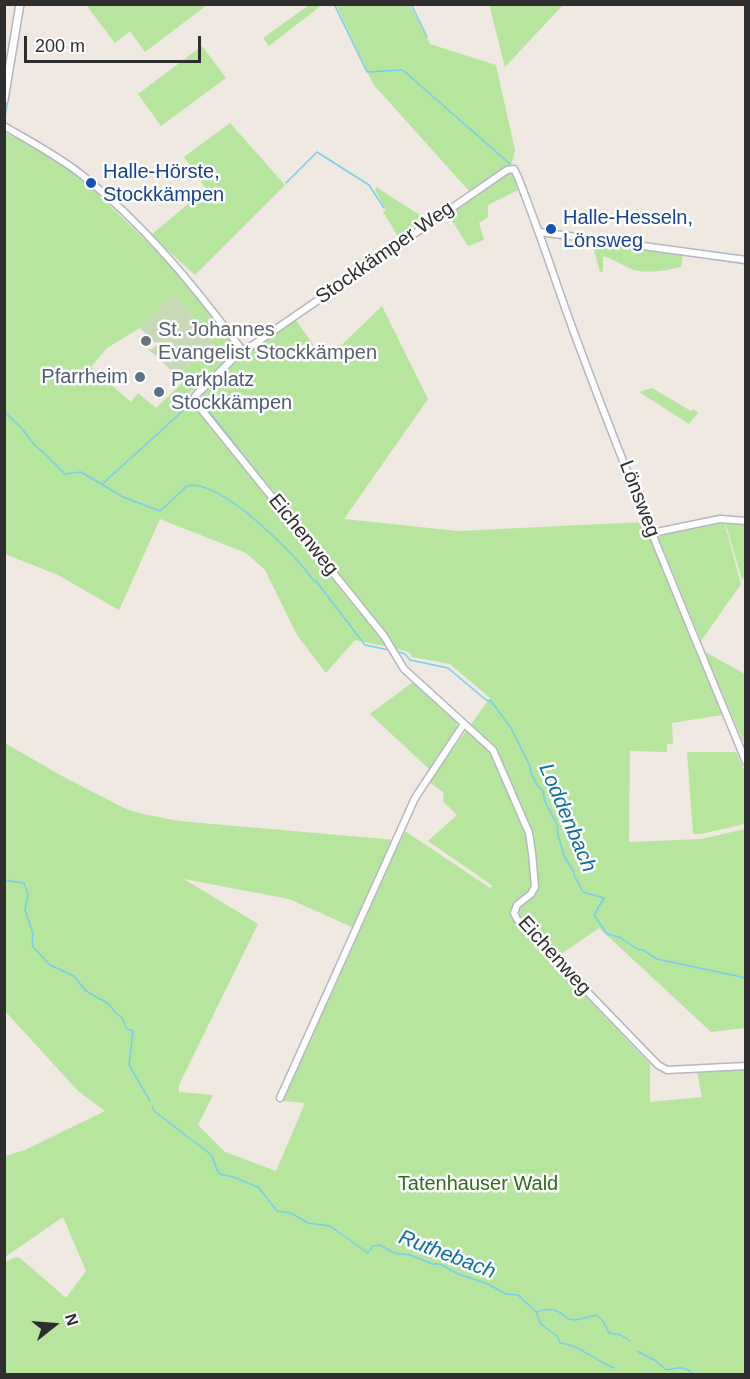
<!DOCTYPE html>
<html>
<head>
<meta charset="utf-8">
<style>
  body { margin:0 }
  #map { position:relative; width:750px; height:1379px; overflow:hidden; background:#efe9e1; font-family:Helvetica,sans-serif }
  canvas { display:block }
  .frame { position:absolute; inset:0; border:6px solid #2e2e2e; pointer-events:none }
  .north { position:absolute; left:24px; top:1295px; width:60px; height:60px; -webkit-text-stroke:4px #fff; paint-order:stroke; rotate:73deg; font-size:16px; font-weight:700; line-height:24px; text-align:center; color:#2e2e2e }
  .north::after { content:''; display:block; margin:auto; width:21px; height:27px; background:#2e2e2e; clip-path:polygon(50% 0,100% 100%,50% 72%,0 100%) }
  .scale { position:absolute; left:24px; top:36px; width:177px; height:27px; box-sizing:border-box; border:3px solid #2e2e2e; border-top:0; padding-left:8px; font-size:18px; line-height:21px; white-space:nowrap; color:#2e2e2e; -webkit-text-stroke:4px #fff; paint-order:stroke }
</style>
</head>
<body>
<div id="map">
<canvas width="750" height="1379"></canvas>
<div class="frame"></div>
<div class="north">N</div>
<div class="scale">200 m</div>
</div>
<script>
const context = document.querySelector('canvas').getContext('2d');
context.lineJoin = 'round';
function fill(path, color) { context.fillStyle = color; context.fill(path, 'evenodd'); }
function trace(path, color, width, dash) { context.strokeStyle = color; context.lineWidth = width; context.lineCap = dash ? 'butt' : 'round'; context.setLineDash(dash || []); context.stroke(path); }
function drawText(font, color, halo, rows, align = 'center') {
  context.font = font + ' Helvetica,sans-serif'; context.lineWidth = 5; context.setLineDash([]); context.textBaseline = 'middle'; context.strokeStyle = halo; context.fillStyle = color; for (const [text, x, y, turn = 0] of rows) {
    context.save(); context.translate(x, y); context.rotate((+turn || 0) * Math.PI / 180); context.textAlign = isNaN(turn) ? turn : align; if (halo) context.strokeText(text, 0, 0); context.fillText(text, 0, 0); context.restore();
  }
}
fill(new Path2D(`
  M 489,4 L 563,4 L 563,5 L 505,67 Z
  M 86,5 L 207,5 L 145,52 L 130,31 L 115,43 Z
  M 309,5 L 322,5 L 269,46 L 263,38 Z
  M 336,5 L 410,5 L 430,44 L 496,65 L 515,150 L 511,166 L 469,191 L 373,84 Z
  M 202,46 L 226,78 L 161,126 L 138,94 Z
  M 230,123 L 285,185 L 195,275 L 151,235 L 206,189 L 184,157 Z
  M 4,132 L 52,157 L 80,177 L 174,268 L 235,346 L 236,351 L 233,356 L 196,390 L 191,391 L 189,395 L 382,637 L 388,647 L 355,640 L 326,673 L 297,635 L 265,570 L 246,553 L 160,519 L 119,610 L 58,575 L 5,554 ZM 175,294 L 213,343 L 176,376 L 175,378 L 181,384 L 156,408 L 138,393 L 131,402 L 91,367 L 107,348 L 140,328 Z
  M 507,173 L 513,175 L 518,190 L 488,205 L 488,217 L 479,223 L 484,240 L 468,246 L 448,214 Z
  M 376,187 L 426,219 L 399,238 L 383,212 L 386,210 L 375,190 Z
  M 591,240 L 683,253 L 681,267 C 667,270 648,274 634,270 C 623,266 614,259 603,256 L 603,271 L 600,272 Z
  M 382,306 L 428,399 L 344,519 L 458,531 L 644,522 L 722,715 L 672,723 L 673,744 L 667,744 L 667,752 L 630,751 L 629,842 L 701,839 L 745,829 L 745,1028 L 711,1032 L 599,928 L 551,961 L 650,1064 L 650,1102 L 702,1097 L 697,1071 L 745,1068 L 745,1374 L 5,1374 L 5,1262 L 16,1257 L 20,1258 L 66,1298 L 86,1271 L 63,1217 L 5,1257 L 5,1156 L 25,1150 L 105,1111 L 78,1091 L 5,1011 L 5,743 L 60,775 L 126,809 L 143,814 L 179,821 L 395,840 L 354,928 L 289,899 L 184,879 L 258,924 L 179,1085 L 179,1092 L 213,1095 L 198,1125 L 225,1152 L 276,1171 L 305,1103 L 283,1101 L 405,831 L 490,888 L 493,886 L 428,841 L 457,815 L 443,801 L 444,793 L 429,782 L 490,698 L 450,664 L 412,657 L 409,652 L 394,648 L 383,629 L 291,517 L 293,515 L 239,448 L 236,449 L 200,402 L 202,393 L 243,355 L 295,319 L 325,361 Z
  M 652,388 L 691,411 L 694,409 L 698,413 L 689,424 L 639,392 Z
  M 724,521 L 741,584 L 701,641 L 657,534 Z
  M 725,522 L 745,523 L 745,576 L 742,580 Z
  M 705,652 L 745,674 L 745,744 L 744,743 Z
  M 413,682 L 457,721 L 457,728 L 430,770 L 370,714 Z
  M 687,752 L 736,752 L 745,772 L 745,824 L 700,834 L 693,834 Z`), '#b6e59e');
fill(new Path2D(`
  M 175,294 L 213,343 L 176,376 L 159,358 L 147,349 L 152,349 L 158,344 L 157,342 L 154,342 L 140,328 Z`), '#c8d9b8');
trace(new Path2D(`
  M 334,4 L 367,72 L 402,70 L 405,72 L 510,164
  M 411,4 L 427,37
  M 5,118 L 23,4
  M 286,183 L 317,152 L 369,185 L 384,208
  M 687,255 L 746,264
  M 202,403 L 292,516
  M 4,411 C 10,418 17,423 23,430 C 29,437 34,447 43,452 L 65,474 L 81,472 L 123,497 L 160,511 L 187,486 C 219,478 296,554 313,580 L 316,581 L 365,645 L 389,650
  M 102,484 L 185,409 L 193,404
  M 396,651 L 405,654 L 410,660 L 448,668 L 486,700 L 491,701 L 511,728 L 530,766 L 531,773 L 537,785 L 543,791 L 545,802 L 558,826 L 557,831 L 564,856 L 574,872 L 574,875 L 583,892 L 604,898 L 594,915 L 607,934 L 619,937 L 637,949 L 643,950 L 657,959 L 746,978
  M 4,880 L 24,883 L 28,894 L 25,910 L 33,934 L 32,941 L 33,947 L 50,965 L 74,976 L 86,991 L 109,1004 L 114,1011 L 122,1018 L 127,1029 L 133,1031 L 129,1065 L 150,1101
  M 152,1106 L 154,1111 L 205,1150 L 212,1156 L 217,1170 L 220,1174 L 233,1177 L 258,1187 L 277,1211 L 291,1213 L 308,1223 L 330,1226 L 368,1253 L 373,1246 L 380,1245 L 394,1253 L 410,1255 L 433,1264 L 440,1264 L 458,1274 L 488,1284 L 506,1294 L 518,1295 L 536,1312 L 541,1324 L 557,1336 L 560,1343 C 580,1345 595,1361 614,1368
  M 536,1312 C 549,1307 559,1309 568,1319 L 576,1320 L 596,1315 L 603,1321 L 609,1333 L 621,1335 L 630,1341
  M 637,1351 L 656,1361 L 666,1370 C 678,1368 684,1365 693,1374
  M 624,1374 L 626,1374`), '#75cff0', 1.5);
const minor = new Path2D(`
  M 4,126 C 31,142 58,156 82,175 C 144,224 195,287 242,350
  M 540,232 L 746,260
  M 652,533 L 720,519 L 746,521
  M 746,762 C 690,626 633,491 582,354 C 559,294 541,234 517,175 L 514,169 L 507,170 L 250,347 L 242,350 L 197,394 L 195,396 L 197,404 L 384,636 L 404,669 L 493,750 L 529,833 L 532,853 L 535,887 L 531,894 L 517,905 L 514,913 L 517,919 L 658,1065 L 667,1070 L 746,1066
  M 280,1098 L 415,798 L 464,724`);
const tertiary = new Path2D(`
  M 4,100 L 20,4`);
trace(minor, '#b4b7c1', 9);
trace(tertiary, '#b4b7c1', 10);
trace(minor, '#fff', 6);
trace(tertiary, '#fff', 7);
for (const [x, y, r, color] of [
  [91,183,6,"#1a4fb4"],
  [551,229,6,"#1a4fb4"],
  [146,341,6,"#6b7280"],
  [140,377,6,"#5c6f8a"],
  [159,392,6,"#5c6f8a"]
]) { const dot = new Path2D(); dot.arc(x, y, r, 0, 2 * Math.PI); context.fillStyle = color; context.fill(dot); trace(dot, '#fff', 2); }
drawText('20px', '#164399', '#fff', [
  ["Halle-Hörste,",103,172],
  ["Stockkämpen",103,195],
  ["Halle-Hesseln,",563,218],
  ["Lönsweg",563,241]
], 'left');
drawText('20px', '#2e2e2e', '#fff', [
  ["Stockkämper Weg",385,253,-35],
  ["Lönsweg",639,499,69],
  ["Eichenweg",303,535,51],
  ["Eichenweg",554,956,48]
]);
drawText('20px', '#5b616d', '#fff', [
  ["St. Johannes",158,330],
  ["Evangelist Stockkämpen",158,353]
], 'left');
drawText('20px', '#4e5e75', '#fff', [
  ["Pfarrheim",128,377],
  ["Parkplatz",171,380,"left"],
  ["Stockkämpen",171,403,"left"]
], 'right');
drawText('20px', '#2c6e1b', '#fff', [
  ["Tatenhauser Wald",478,1184]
]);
drawText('italic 21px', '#0d6fa3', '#fff', [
  ["Loddenbach",567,818,67],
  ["Ruthebach",447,1255,21]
]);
</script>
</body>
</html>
